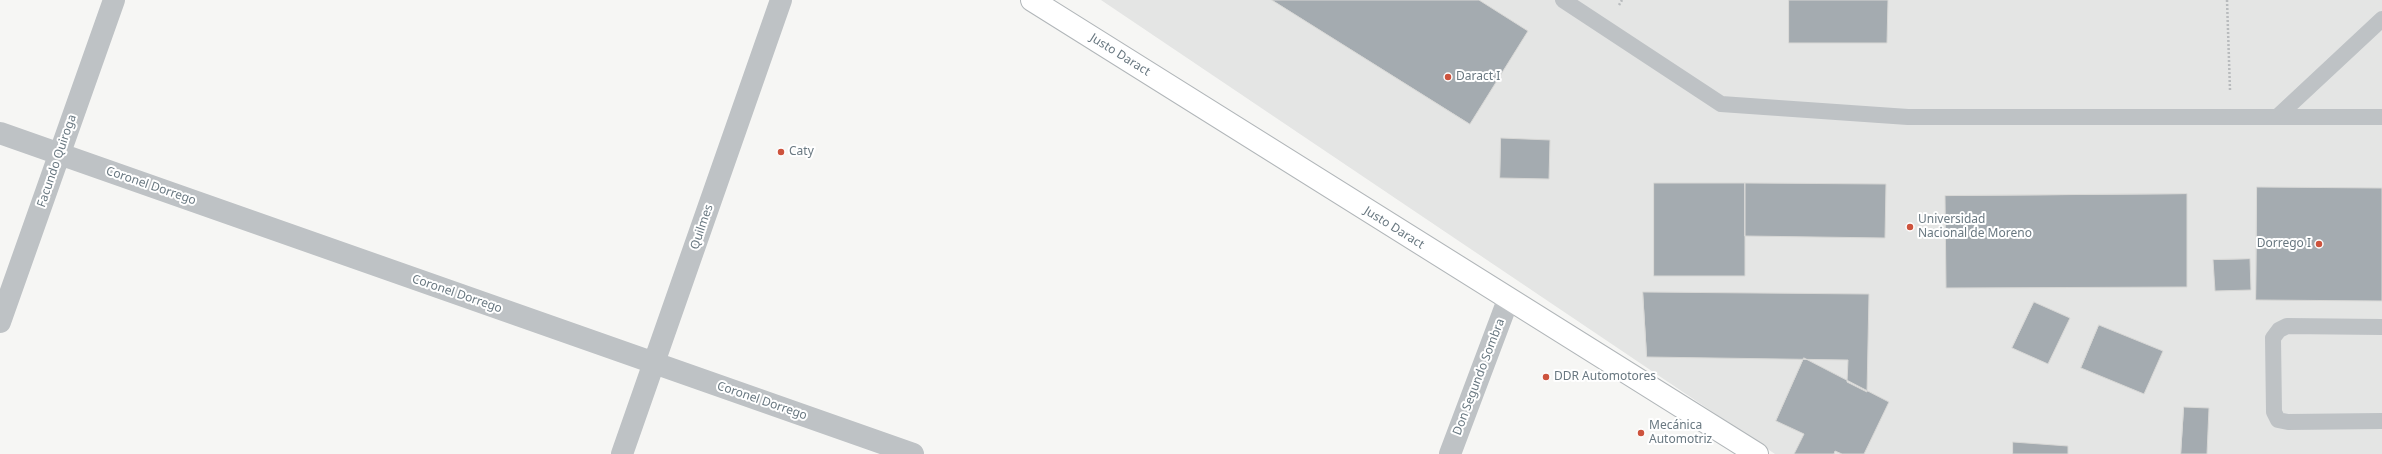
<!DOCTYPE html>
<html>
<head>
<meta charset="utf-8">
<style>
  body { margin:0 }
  canvas { display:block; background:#f6f6f4 }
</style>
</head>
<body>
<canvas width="2382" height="454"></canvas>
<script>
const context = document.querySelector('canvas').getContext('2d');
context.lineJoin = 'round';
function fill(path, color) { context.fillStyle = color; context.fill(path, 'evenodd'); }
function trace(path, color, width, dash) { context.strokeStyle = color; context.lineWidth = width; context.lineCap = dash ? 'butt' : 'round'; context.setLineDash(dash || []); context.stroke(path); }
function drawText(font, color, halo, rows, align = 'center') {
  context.font = font + ' "Noto Sans",sans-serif'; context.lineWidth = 4; context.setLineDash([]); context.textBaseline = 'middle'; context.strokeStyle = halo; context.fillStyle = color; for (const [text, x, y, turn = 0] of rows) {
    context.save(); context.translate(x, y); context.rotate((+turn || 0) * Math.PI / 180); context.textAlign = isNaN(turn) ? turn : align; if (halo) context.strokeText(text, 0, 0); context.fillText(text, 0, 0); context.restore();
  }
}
fill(new Path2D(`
  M 1101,0 L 2382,0 L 2382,454 L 1775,454 Z`), '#e4e5e4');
const building = new Path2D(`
  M 1272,0 L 1479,0 L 1528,31 L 1470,124 Z
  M 1789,0 L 1888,0 L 1887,43 L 1789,43 Z
  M 1501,138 L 1550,140 L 1549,179 L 1500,178 Z
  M 1654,183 L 1745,183 L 1745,276 L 1654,276 Z
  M 1745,183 L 1886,184 L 1885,238 L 1745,236 Z
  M 2257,187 L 2382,188 L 2382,301 L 2256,300 Z
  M 2187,194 L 2187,287 L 1946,288 L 1945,196 Z
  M 2250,259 L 2251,290 L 2215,291 L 2213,260 Z
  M 1643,292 L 1869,294 L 1867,392 L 1847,382 L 1848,360 L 1647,357 Z
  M 2034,302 L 2070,318 L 2048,364 L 2012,348 Z
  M 2099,325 L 2163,351 L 2144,394 L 2081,368 Z
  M 1804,358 L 1889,402 L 1864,454 L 1842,454 L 1835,451 L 1834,454 L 1794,454 L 1804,434 L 1776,421 Z
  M 2184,407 L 2209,408 L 2207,454 L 2181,454 Z
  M 2013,442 L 2068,446 L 2068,454 L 2013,454 Z`);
fill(building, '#a4abb0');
trace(building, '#d8d8d6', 1);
const secondary = new Path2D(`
  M 1032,0 L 1757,454`);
trace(secondary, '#b1b6b9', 24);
trace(new Path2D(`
  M 2227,0 L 2230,90
  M 1619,5 L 1622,0`), '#b8bbbd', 2.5, [2, 2]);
trace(new Path2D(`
  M 1563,0 L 1721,104 L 1908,117 L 2382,117
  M 2277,117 L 2382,19
  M 2382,327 L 2287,326 L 2279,330 L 2273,338 L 2274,412 L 2278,420 L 2288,422 L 2382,421`), '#bec2c5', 16);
trace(new Path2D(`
  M 0,133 L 913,454
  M 0,322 L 114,0
  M 622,454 L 781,0
  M 1450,454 L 1508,300`), '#bec2c5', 22);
trace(secondary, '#fff', 22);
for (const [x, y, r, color] of [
  [1448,77,4,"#cd533d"],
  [781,152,4,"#cd533d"],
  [1910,227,4,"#cd533d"],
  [2319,244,4,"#cd533d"],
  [1546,377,4,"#cd533d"],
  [1641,433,4,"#cd533d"]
]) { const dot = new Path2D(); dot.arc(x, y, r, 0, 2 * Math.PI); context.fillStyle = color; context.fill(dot); trace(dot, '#fff', 1.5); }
drawText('12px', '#697881', '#fff', [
  ["Justo Daract",1120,55,32],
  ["Facundo Quiroga",57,161,-71],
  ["Coronel Dorrego",151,186,19],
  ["Quilmes",702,227,-71],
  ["Justo Daract",1394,228,32],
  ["Coronel Dorrego",457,294,19],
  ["Don Segundo Sombra",1479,377,-69],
  ["Coronel Dorrego",762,401,19]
]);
drawText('12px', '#697881', '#fff', [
  ["Daract I",1456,77],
  ["Caty",789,152],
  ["Universidad",1918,220],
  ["Nacional de Moreno",1918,234],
  ["Dorrego I",2311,244,"right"],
  ["DDR Automotores",1554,377],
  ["Mecánica",1649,426],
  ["Automotriz",1649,440]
], 'left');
</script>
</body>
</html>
